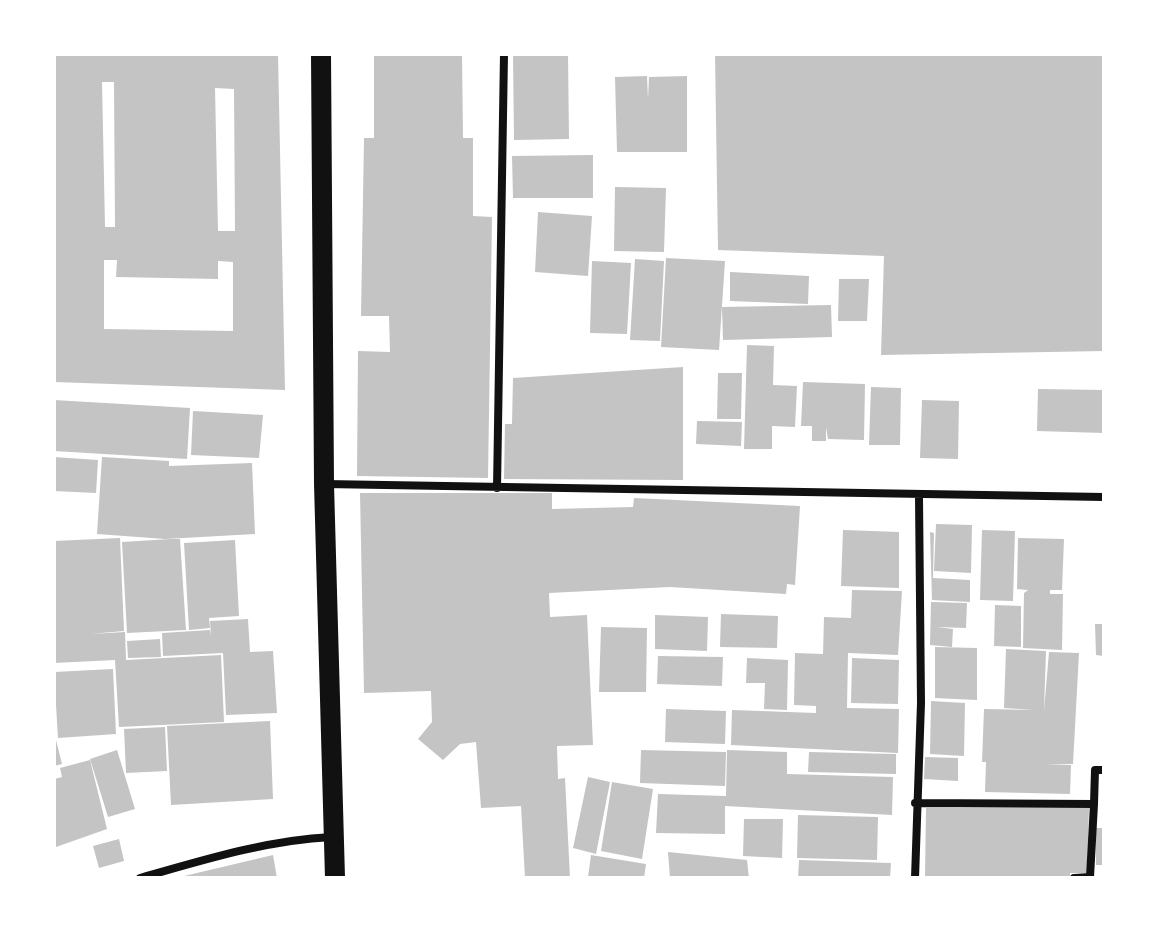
<!DOCTYPE html>
<html>
<head>
<meta charset="utf-8">
<style>
  body { margin:0 }
  #map { position:relative; width:1158px; height:932px; overflow:hidden; background:#fff; font-family:Manrope,sans-serif }
  canvas { display:block }
  .frame { position:absolute; inset:0; border:56px solid #fff; pointer-events:none }
</style>
</head>
<body>
<div id="map">
<canvas width="1158" height="932"></canvas>
<div class="frame"></div>
</div>
<script>
const context = document.querySelector('canvas').getContext('2d');
context.lineJoin = 'round';
function fill(path, color) { context.fillStyle = color; context.fill(path, 'evenodd'); }
function trace(path, color, width, dash) { context.strokeStyle = color; context.lineWidth = width; context.lineCap = dash ? 'butt' : 'round'; context.setLineDash(dash || []); context.stroke(path); }
fill(new Path2D(`
  M 54,54 L 278,54 L 285,390 L 54,382 ZM 102,82 L 114,82 L 115,227 L 105,227 ZM 215,88 L 234,89 L 235,231 L 218,231 ZM 104,260 L 117,260 L 116,277 L 218,279 L 218,261 L 233,262 L 233,331 L 104,329 Z
  M 374,54 L 462,54 L 463,138 L 473,138 L 473,216 L 492,217 L 488,478 L 357,476 L 358,351 L 390,352 L 389,316 L 361,316 L 364,138 L 374,138 Z
  M 513,54 L 568,54 L 569,139 L 514,140 Z
  M 715,54 L 1103,54 L 1104,351 L 881,355 L 884,256 L 718,250 Z
  M 647,76 L 648,99 L 649,77 L 687,76 L 687,152 L 617,152 L 615,77 Z
  M 593,155 L 593,198 L 513,198 L 512,156 Z
  M 615,187 L 666,188 L 664,252 L 614,251 Z
  M 538,212 L 592,216 L 588,276 L 535,272 Z
  M 666,258 L 725,261 L 719,350 L 661,347 Z
  M 635,259 L 664,261 L 660,341 L 630,340 Z
  M 592,261 L 631,263 L 627,334 L 590,333 Z
  M 730,272 L 809,276 L 808,304 L 730,301 Z
  M 839,279 L 869,279 L 867,321 L 838,321 Z
  M 831,305 L 832,337 L 723,340 L 722,307 Z
  M 747,345 L 774,346 L 773,385 L 797,386 L 795,427 L 772,426 L 772,449 L 744,449 Z
  M 683,367 L 683,480 L 504,479 L 505,424 L 512,424 L 513,378 Z
  M 718,373 L 742,373 L 741,419 L 717,419 Z
  M 803,382 L 865,384 L 864,440 L 828,439 L 826,427 L 826,441 L 812,441 L 812,426 L 801,426 Z
  M 871,387 L 901,388 L 900,445 L 869,445 Z
  M 1038,389 L 1104,390 L 1104,433 L 1037,431 Z
  M 54,400 L 190,408 L 187,459 L 54,451 Z
  M 922,400 L 959,401 L 958,459 L 920,458 Z
  M 193,411 L 263,415 L 259,458 L 191,455 Z
  M 697,421 L 742,422 L 741,446 L 696,444 Z
  M 54,457 L 98,460 L 96,493 L 54,491 Z
  M 102,457 L 169,461 L 169,466 L 252,463 L 255,534 L 165,539 L 97,534 Z
  M 360,493 L 552,493 L 552,509 L 633,507 L 634,498 L 800,506 L 795,585 L 787,584 L 786,594 L 670,587 L 549,593 L 550,617 L 587,615 L 593,745 L 557,746 L 558,779 L 565,778 L 570,878 L 525,878 L 521,806 L 481,808 L 476,742 L 460,744 L 443,760 L 418,739 L 432,722 L 431,691 L 364,693 Z
  M 936,524 L 972,525 L 971,573 L 934,571 Z
  M 843,530 L 899,532 L 899,588 L 841,586 Z
  M 982,530 L 1015,531 L 1013,601 L 980,600 Z
  M 930,532 L 934,533 L 933,578 L 970,580 L 970,602 L 932,600 Z
  M 120,538 L 124,631 L 90,634 L 125,632 L 126,660 L 221,655 L 224,722 L 119,727 L 115,660 L 54,663 L 54,541 Z
  M 1018,538 L 1064,539 L 1062,590 L 1050,590 L 1050,594 L 1063,594 L 1062,650 L 1023,648 L 1024,593 L 1028,590 L 1017,589 Z
  M 171,539 L 180,539 L 186,630 L 127,633 L 122,542 Z
  M 235,540 L 239,616 L 209,618 L 210,628 L 189,630 L 184,543 Z
  M 852,590 L 902,591 L 898,655 L 848,653 L 847,708 L 899,709 L 898,753 L 731,745 L 732,710 L 816,713 L 816,706 L 794,705 L 795,653 L 823,654 L 824,617 L 851,618 Z
  M 931,602 L 967,603 L 966,628 L 937,627 L 953,629 L 952,647 L 930,645 Z
  M 995,605 L 1021,606 L 1021,647 L 994,646 Z
  M 721,614 L 778,616 L 777,648 L 720,647 Z
  M 655,615 L 708,617 L 707,651 L 655,649 Z
  M 248,619 L 250,652 L 273,651 L 277,713 L 226,715 L 223,653 L 163,656 L 162,633 L 210,630 L 211,636 L 210,621 Z
  M 1095,624 L 1104,624 L 1104,656 L 1096,655 Z
  M 601,627 L 647,628 L 646,692 L 599,692 Z
  M 160,639 L 161,657 L 128,658 L 127,641 Z
  M 935,647 L 977,648 L 977,700 L 935,698 Z
  M 1006,649 L 1046,651 L 1044,711 L 1049,652 L 1079,653 L 1073,764 L 1045,764 L 1071,765 L 1070,794 L 985,792 L 986,762 L 982,762 L 984,709 L 1034,710 L 1004,708 Z
  M 658,656 L 723,657 L 722,686 L 657,684 Z
  M 747,658 L 788,660 L 787,710 L 764,709 L 765,683 L 746,683 Z
  M 852,658 L 899,660 L 898,704 L 851,703 Z
  M 113,669 L 116,734 L 58,738 L 54,672 Z
  M 931,701 L 965,703 L 964,756 L 930,754 Z
  M 666,709 L 726,711 L 725,744 L 665,742 Z
  M 270,721 L 273,799 L 171,805 L 167,726 Z
  M 165,727 L 167,771 L 126,773 L 124,729 Z
  M 54,732 L 62,764 L 54,766 Z
  M 117,750 L 135,809 L 108,817 L 90,759 Z
  M 641,750 L 726,752 L 725,786 L 640,783 Z
  M 727,750 L 787,752 L 787,774 L 893,777 L 892,815 L 725,806 L 725,834 L 656,833 L 658,794 L 726,796 Z
  M 809,752 L 896,754 L 896,774 L 808,772 Z
  M 925,757 L 958,758 L 958,781 L 924,779 Z
  M 90,760 L 107,829 L 56,847 L 54,779 L 62,777 L 60,768 Z
  M 588,777 L 610,782 L 596,854 L 573,848 Z
  M 612,782 L 653,789 L 642,859 L 601,851 Z
  M 926,808 L 1089,808 L 1087,873 L 1070,873 L 1070,878 L 925,878 Z
  M 798,815 L 878,817 L 877,860 L 797,858 Z
  M 744,819 L 783,819 L 782,858 L 743,856 Z
  M 1096,828 L 1104,828 L 1104,865 L 1096,865 Z
  M 119,839 L 124,861 L 99,868 L 93,846 Z
  M 668,852 L 747,860 L 749,878 L 670,878 Z
  M 273,855 L 277,878 L 180,878 L 180,877 Z
  M 591,855 L 646,864 L 644,878 L 588,877 Z
  M 799,860 L 891,863 L 890,878 L 798,878 Z`), '#c4c4c4');
trace(new Path2D(`
  M 325,484 L 1104,497
  M 497,488 L 504,54
  M 915,803 L 1094,804 L 1095,770 L 1104,770
  M 140,878 C 203,860 267,840 332,837
  M 915,878 L 921,703 L 919,497
  M 1074,878 L 1090,877 L 1094,804`), '#111', 8);
trace(new Path2D(`
  M 321,54 L 324,484 L 335,878`), '#111', 20);
</script>
</body>
</html>
